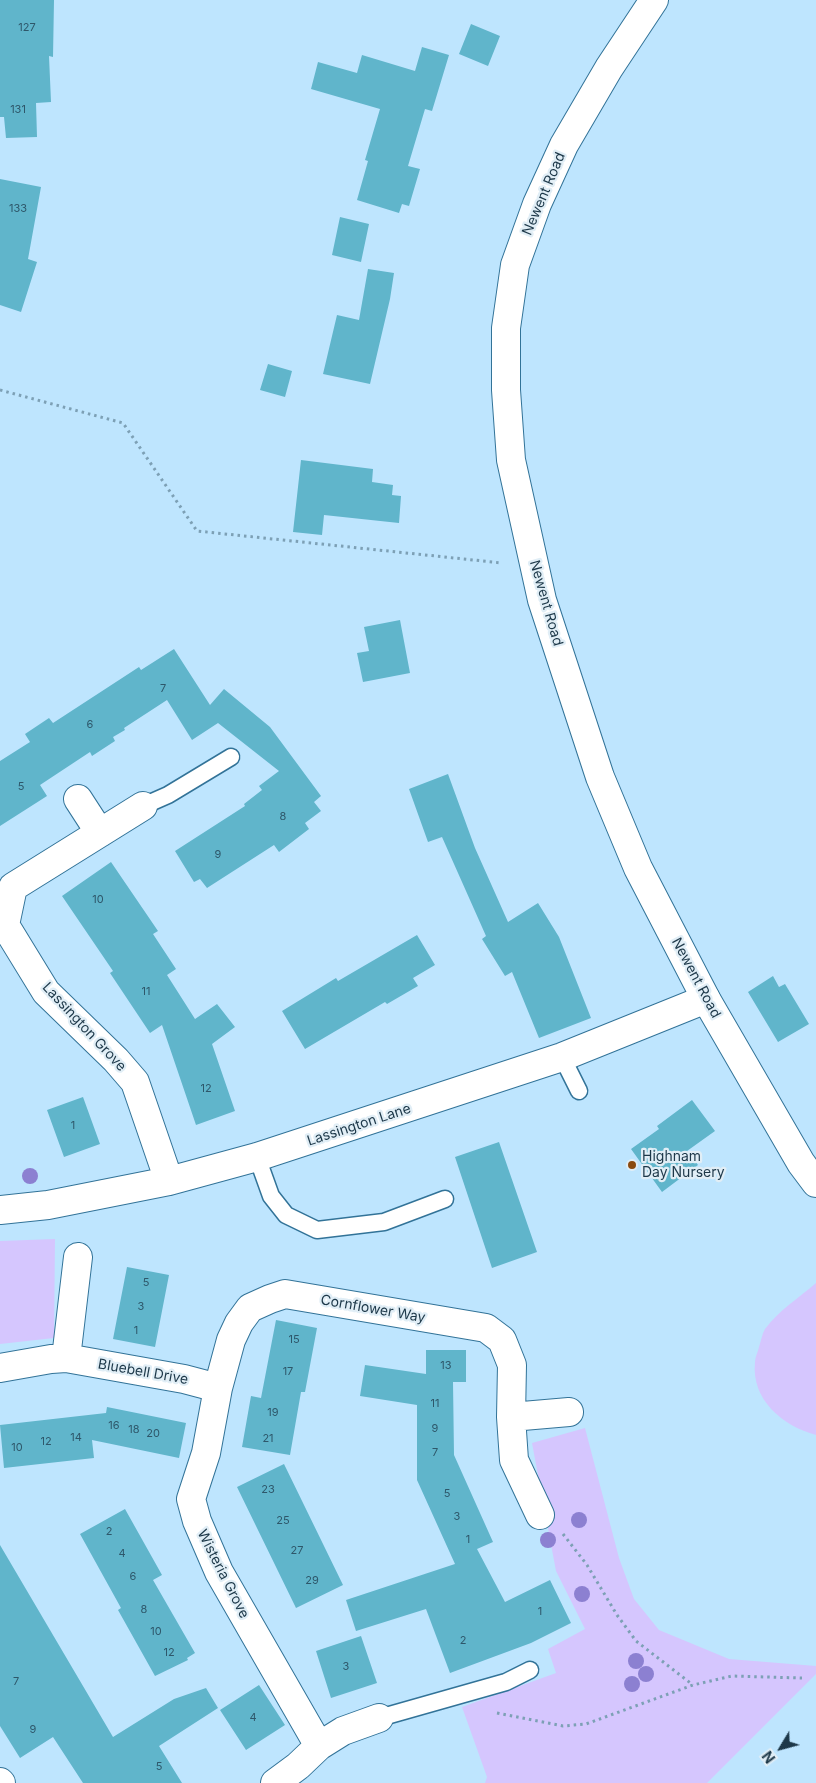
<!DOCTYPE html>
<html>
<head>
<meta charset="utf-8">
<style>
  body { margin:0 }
  #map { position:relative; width:816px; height:1783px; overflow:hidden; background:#bee5fe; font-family:Inter,sans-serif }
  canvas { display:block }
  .north { position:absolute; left:756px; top:1723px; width:50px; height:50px; -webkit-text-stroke:4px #e1eef6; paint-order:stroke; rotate:233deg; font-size:14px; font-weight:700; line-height:20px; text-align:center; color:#1d3849 }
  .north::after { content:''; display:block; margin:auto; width:18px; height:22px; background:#1d3849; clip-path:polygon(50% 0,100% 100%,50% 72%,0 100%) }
</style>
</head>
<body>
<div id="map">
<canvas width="816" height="1783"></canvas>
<div class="north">N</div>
</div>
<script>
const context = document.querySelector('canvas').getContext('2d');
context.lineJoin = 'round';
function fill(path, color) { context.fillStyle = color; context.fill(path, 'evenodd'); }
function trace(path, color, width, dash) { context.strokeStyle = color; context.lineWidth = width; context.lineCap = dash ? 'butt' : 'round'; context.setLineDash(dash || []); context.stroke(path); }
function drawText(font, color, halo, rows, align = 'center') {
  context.font = font + ' Inter,sans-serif'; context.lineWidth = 4.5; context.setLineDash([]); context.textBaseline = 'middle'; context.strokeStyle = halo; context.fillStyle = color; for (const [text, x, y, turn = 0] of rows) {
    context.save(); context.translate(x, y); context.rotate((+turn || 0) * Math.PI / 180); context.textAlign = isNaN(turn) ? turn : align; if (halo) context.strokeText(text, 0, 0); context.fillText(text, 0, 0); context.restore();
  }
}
fill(new Path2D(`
  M 55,1239 L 54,1338 L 0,1344 L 0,1241 Z
  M 816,1283 L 816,1435 C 783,1426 751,1400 755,1362 C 755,1357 758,1352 759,1347 C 761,1341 762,1334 765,1329 C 779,1310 799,1298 816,1283 Z
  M 585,1428 L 619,1558 L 634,1599 L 659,1630 L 729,1659 L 816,1666 L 816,1674 L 707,1783 L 485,1783 L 487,1777 L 462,1707 L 556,1673 L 548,1649 L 585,1629 L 556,1571 L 532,1443 Z`), '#d5c6fe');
fill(new Path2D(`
  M 0,0 L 54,0 L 53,57 L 49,56 L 51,102 L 36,103 L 37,137 L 6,138 L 4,117 L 0,117 Z
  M 471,24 L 500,36 L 488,66 L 459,54 Z
  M 422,47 L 449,55 L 432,111 L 425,109 L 408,166 L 420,169 L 409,206 L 402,204 L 399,213 L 357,200 L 368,161 L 365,160 L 380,109 L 311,89 L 318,62 L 357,73 L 362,55 L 415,71 Z
  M 0,179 L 41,187 L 28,259 L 37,262 L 21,312 L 0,305 Z
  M 340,217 L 369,224 L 361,262 L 332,255 Z
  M 368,269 L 394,273 L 390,299 L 370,384 L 323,374 L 337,315 L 359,320 Z
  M 268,364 L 292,371 L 285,397 L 260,390 Z
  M 301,460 L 373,469 L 372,482 L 393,485 L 392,495 L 401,496 L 399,523 L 324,515 L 322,535 L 293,532 Z
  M 400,620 L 410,673 L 363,682 L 357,653 L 369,651 L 364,627 Z
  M 174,649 L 210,705 L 224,689 L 270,727 L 321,796 L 314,802 L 321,811 L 305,823 L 309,829 L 279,852 L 274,845 L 207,888 L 200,879 L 194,882 L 175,851 L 245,806 L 244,804 L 262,790 L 259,786 L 279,771 L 218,723 L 192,740 L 167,700 L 124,728 L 125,730 L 113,737 L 115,741 L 92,756 L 90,752 L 40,785 L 47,796 L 0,826 L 0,761 L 30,742 L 25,734 L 49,718 L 53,723 L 139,667 L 141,670 Z
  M 448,774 L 475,848 L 508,922 L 538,903 L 559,937 L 591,1018 L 539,1038 L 512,972 L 505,976 L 482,939 L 486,936 L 442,837 L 428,842 L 409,789 Z
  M 111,862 L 158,931 L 153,934 L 176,969 L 167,975 L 195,1019 L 217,1004 L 235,1027 L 212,1044 L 235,1111 L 196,1125 L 162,1025 L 150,1033 L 110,973 L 113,971 L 62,896 Z
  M 417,935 L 435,965 L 413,978 L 418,986 L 387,1004 L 385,1002 L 305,1049 L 282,1011 L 336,978 L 338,981 Z
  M 773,976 L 779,987 L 785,984 L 809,1024 L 778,1042 L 748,992 Z
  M 83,1097 L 100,1144 L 64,1157 L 47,1110 Z
  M 692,1100 L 715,1131 L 687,1151 L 698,1165 L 662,1192 L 631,1149 L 659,1129 L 657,1126 Z
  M 499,1142 L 537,1252 L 492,1268 L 455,1157 Z
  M 127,1267 L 169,1275 L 155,1347 L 113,1339 Z
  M 276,1320 L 317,1328 L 305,1392 L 301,1392 L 290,1455 L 242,1447 L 251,1396 L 261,1398 Z
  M 426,1350 L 466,1350 L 466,1382 L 453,1382 L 454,1455 L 493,1542 L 477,1549 L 505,1602 L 550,1580 L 571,1623 L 531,1643 L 450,1673 L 426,1609 L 356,1631 L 346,1600 L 455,1564 L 417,1480 L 417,1405 L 360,1396 L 365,1365 L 426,1374 Z
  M 107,1407 L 186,1423 L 179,1458 L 92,1440 L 94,1458 L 4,1468 L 0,1425 L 106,1413 Z
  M 284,1464 L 343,1585 L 296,1608 L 237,1487 Z
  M 125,1509 L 162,1575 L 153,1580 L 195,1653 L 187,1658 L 188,1660 L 155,1676 L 118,1610 L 121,1608 L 80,1534 Z
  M 0,1545 L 113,1737 L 174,1699 L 206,1688 L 218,1708 L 159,1746 L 182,1783 L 83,1783 L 53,1737 L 20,1758 L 0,1726 Z
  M 361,1636 L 377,1683 L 331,1698 L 316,1651 Z
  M 259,1685 L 285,1725 L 246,1750 L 220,1710 Z`), '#60b5cb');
const service = new Path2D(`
  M 143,806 L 168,795 L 231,757
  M 562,1057 L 579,1091
  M 257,1157 L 271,1196 L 286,1215 L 317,1230 L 384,1222 L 445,1199
  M 379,1718 L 506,1682 L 530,1670`);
const minor = new Path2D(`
  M 78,799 L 100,833
  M 143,806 L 13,887 L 5,925 L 46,992 L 116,1060 L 135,1082 L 169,1181
  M 0,1210 L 48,1205 L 169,1181 L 257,1157 L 562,1057 L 706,999
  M 66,1358 L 78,1257
  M 0,1368 L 51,1359 L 66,1358 L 184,1379 L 218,1388
  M 511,1417 L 569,1412
  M 319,1746 L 219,1572 L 197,1521 L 191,1499 L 206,1453 L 218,1388 L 231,1340 L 239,1323 L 250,1308 L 270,1299 L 285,1294 L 486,1328 L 502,1340 L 512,1365 L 511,1417 L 514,1460 L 540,1515
  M 0,1782 L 1,1783
  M 275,1783 L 298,1766 L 319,1746 L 343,1731 L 379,1718`);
const secondary = new Path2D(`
  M 654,0 L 609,68 L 564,145 L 537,204 L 515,265 L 506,328 L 506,390 L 511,460 L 542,600 L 600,777 L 638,868 L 706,999 L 801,1163 L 816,1183`);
trace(service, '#327398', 19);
trace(minor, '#327398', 30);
trace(secondary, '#327398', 30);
trace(new Path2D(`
  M 0,390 L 123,423 L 197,531 L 502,563
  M 563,1534 L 587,1565 L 617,1615 L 636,1641 L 693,1685
  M 497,1713 L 563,1726 L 586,1724 L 693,1685 L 732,1676 L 802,1678`), '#7da0b5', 3, [2.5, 4]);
trace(service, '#fff', 16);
trace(minor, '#fff', 28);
trace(secondary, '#fff', 28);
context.fillStyle = '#8c80d1';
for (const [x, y] of [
  [30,1176],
  [579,1520],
  [548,1540],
  [582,1594],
  [636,1661],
  [646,1674],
  [632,1684]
]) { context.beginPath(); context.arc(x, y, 8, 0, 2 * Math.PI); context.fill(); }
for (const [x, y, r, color] of [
  [632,1165,5,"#8a4b11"]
]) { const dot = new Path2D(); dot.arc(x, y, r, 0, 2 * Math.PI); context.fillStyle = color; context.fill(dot); trace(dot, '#e1eef6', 2); }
drawText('11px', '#2e576a', null, [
  ["127",27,28],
  ["131",18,110],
  ["133",18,209],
  ["7",163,689],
  ["6",90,725],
  ["5",21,787],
  ["8",283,817],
  ["9",218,855],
  ["10",98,900],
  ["11",146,992],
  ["12",206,1089],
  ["1",73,1126],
  ["5",146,1283],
  ["3",141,1307],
  ["1",136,1331],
  ["15",294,1340],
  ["13",446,1366],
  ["17",288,1372],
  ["11",435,1404],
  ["19",273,1413],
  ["16",114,1426],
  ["9",435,1429],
  ["18",134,1430],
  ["20",153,1434],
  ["14",76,1438],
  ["21",268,1439],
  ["12",46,1442],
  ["10",17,1448],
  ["7",435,1453],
  ["23",268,1490],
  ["5",447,1494],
  ["3",457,1517],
  ["25",283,1521],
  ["2",109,1532],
  ["1",468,1540],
  ["27",297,1551],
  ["4",122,1554],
  ["6",133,1577],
  ["29",312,1581],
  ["8",144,1610],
  ["1",540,1612],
  ["10",156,1632],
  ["2",463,1641],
  ["12",169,1653],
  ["3",346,1667],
  ["7",16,1682],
  ["4",253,1718],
  ["9",33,1730],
  ["5",159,1767]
]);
drawText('14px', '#1d3849', '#e1eef6', [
  ["Newent Road",544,194,-67],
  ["Newent Road",546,603,74],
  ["Newent Road",696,978,62],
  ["Lassington Grove",84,1027,47],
  ["Lassington Lane",359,1125,-18],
  ["Cornflower Way",373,1309,10],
  ["Bluebell Drive",143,1372,10],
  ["Wisteria Grove",223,1574,63]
]);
drawText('14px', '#1d3849', '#e1eef6', [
  ["Highnam",642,1157],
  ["Day Nursery",642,1173]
], 'left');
</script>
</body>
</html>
